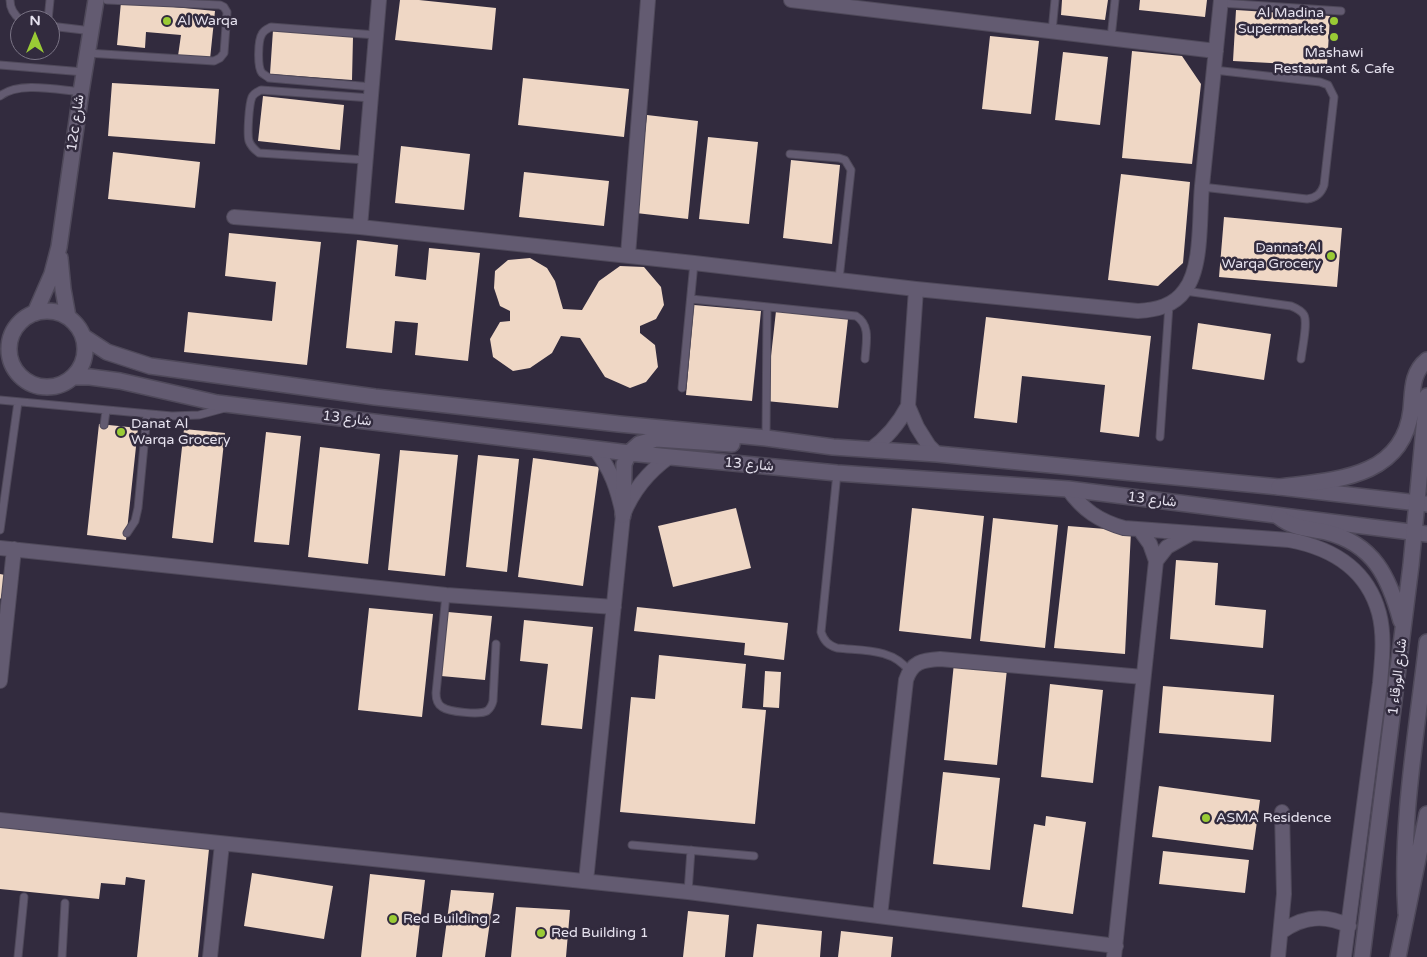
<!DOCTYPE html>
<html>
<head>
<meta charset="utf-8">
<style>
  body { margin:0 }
  #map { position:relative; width:1427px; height:957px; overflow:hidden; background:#322b3e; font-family:"Varela Round",sans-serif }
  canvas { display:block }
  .north { position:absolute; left:10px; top:10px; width:50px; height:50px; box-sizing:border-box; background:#322b3e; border:1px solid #7a7485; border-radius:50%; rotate:0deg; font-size:14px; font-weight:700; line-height:20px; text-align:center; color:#e6e2ef }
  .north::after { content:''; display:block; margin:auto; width:18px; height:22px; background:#9acb35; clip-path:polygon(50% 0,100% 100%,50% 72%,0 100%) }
</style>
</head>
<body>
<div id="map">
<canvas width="1427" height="957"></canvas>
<div class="north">N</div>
</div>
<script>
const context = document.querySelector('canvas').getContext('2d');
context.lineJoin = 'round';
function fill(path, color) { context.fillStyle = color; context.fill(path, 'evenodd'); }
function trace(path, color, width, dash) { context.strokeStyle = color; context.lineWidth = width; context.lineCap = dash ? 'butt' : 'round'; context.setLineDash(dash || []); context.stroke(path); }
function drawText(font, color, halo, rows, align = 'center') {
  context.font = font + ' "Varela Round",Vazirmatn,sans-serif'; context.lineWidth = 5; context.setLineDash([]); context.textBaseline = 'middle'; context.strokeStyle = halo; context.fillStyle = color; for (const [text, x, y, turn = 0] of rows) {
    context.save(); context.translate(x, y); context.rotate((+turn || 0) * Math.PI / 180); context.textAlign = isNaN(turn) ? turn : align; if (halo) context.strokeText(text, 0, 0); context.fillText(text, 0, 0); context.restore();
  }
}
fill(new Path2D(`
  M 400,0 L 419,0 L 496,8 L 492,50 L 395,40 Z
  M 1062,0 L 1108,0 L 1105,20 L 1061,15 Z
  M 1140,0 L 1207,0 L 1205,17 L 1139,10 Z
  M 121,2 L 215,11 L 210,59 L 178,56 L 181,35 L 146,32 L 145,48 L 117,45 Z
  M 1236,10 L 1330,16 L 1327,66 L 1233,61 Z
  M 273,30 L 353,37 L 352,80 L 270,74 Z
  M 990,36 L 1039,41 L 1031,114 L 982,109 Z
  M 1132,51 L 1182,56 L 1201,84 L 1192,164 L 1122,158 Z
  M 1063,52 L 1108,57 L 1100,125 L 1055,120 Z
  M 523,78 L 629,89 L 624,137 L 518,125 Z
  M 112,83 L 219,89 L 215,144 L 108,136 Z
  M 263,96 L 344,105 L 340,150 L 258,141 Z
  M 647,115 L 698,121 L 688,219 L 636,213 Z
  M 708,137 L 758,142 L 749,224 L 699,219 Z
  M 401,146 L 470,154 L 464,210 L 395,203 Z
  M 113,152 L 200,162 L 195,208 L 108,199 Z
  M 791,160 L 840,165 L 832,244 L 783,238 Z
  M 524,172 L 609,181 L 604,226 L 519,217 Z
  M 1121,174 L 1190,182 L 1183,263 L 1158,286 L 1108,280 Z
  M 1224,217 L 1342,228 L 1337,287 L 1219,277 Z
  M 229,233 L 321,242 L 307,365 L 184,352 L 188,312 L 272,321 L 276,282 L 225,276 Z
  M 357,240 L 398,245 L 395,276 L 426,280 L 429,248 L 480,253 L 468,361 L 415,355 L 418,323 L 395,321 L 392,353 L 346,348 Z
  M 530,258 L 547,268 L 555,281 L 563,309 L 582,310 L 599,281 L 620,266 L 644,267 L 661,287 L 664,305 L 656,319 L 640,326 L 640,333 L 655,345 L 658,367 L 646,382 L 630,388 L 605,377 L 580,338 L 561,336 L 552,353 L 530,368 L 513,371 L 493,357 L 490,339 L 500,322 L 510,321 L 510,311 L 500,306 L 494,288 L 495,271 L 508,260 Z
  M 694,305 L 761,311 L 752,401 L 686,395 Z
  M 776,311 L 848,319 L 838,408 L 766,401 Z
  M 986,317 L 1151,336 L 1139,437 L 1100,432 L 1105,385 L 1022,376 L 1017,423 L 974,418 Z
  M 1198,323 L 1271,334 L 1264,380 L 1192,369 Z
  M 99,424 L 138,428 L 126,540 L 87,535 Z
  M 184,429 L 225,433 L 213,543 L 172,538 Z
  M 266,432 L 301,436 L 289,545 L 254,542 Z
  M 320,447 L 380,454 L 368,564 L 308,557 Z
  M 400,450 L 458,455 L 445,576 L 388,570 Z
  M 478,455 L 519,459 L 507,572 L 466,567 Z
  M 533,458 L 599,467 L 583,586 L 518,577 Z
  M 736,508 L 751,568 L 673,587 L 658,526 Z
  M 912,508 L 984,516 L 971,639 L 899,631 Z
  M 993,518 L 1058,525 L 1045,648 L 980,641 Z
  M 1068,526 L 1131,531 L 1125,654 L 1054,648 Z
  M 1176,560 L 1218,563 L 1215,605 L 1266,610 L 1263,648 L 1170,639 Z
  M 0,574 L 5,575 L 1,599 L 0,598 Z
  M 637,607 L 788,623 L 784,660 L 744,655 L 745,643 L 634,631 Z
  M 369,608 L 433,614 L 422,717 L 358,710 Z
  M 448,612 L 492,616 L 485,680 L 441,676 Z
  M 524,620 L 593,627 L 582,729 L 541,725 L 548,664 L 520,661 Z
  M 659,655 L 746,664 L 742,708 L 766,710 L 755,824 L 620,812 L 631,697 L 655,699 Z
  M 954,663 L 1007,669 L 997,765 L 944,760 Z
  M 765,671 L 781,672 L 779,708 L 763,707 Z
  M 1050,684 L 1103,690 L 1093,783 L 1041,777 Z
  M 1163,686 L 1274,695 L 1271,742 L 1159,733 Z
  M 943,772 L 1000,778 L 990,870 L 933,864 Z
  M 1159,786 L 1260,800 L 1253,850 L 1152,837 Z
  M 1046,816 L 1086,822 L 1073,914 L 1022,907 L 1034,824 L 1045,826 Z
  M 0,827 L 209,849 L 198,957 L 137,957 L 145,880 L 126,877 L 125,885 L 101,883 L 99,899 L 0,889 Z
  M 1163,851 L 1249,860 L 1245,893 L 1159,884 Z
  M 252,873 L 333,886 L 324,939 L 244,926 Z
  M 370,874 L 425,880 L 416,957 L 361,957 Z
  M 451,890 L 494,893 L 485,957 L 442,957 Z
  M 516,907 L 570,910 L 566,957 L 511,957 Z
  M 688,911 L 729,915 L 725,957 L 683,957 Z
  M 757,924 L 822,931 L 820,957 L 753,957 Z
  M 841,931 L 893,937 L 891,957 L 838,957 Z`), '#efd7c5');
const service = new Path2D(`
  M 10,0 C 10,9 14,15 21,20
  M 1221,3 L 1341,11
  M 48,20 L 50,0
  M 50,26 L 92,31
  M 1052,31 L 1055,0
  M 1111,38 L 1115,0
  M 87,53 L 214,61 L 220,58 L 224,53 L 227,12 L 224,7 L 220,5 L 107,0
  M 0,65 L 84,72
  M 372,87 L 269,78 C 268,77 263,74 262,73 C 257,67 258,40 262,34 C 264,30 267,29 271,27 L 376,35
  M 0,96 C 19,81 58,90 81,92
  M 790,154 L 839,158 L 845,160 L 851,170 L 839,279
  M 366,160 L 259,153 C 255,150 251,147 249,141 C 247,134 249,104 252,97 C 254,93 257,92 261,90 L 371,98
  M 1202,187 L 1307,199 C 1316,198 1321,194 1324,185 L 1334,97 L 1328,85 L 1320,82 L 1214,70
  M 1185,291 L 1291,306 C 1296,308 1301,310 1304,315 C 1308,323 1302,349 1301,359
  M 691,299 L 856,316 C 871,325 866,343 865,359
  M 682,388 L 694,263
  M 0,400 L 172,416 L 199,415 L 225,408
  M 104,425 L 106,411
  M 1160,437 L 1169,305
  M 766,438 L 767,307
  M 837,473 L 821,632 C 824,641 828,645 837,648 C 862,651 893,648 909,671
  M 0,530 L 18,402
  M 127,533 L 135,521 L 138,508 L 147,414
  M 446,595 L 436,693 C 436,699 437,704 442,707 C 449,712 480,715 487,711 C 491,708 492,705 493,701 L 496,644
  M 632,845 L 754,856
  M 688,892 L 691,850
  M 18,957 L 24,897
  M 62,957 L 65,903`);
const minor = new Path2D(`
  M 791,0 L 1216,51
  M 234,217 L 360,227 L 694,263 L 916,289 L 1138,311 C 1156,310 1174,306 1185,290 C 1203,267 1199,215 1202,186 C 1208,124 1215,62 1221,0
  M 360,227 L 379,0
  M 628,255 L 648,0
  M 916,289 L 908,406 L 917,427 L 929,446 L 937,454
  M 870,450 C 887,438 898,425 908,406
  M 1068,489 C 1083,510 1099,521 1124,528 L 1289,540 C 1332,548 1367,569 1379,613 C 1385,636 1382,660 1380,683 L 1344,957
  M 623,515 C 633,490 648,472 669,457
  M 0,548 L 446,595 L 614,607
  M 1156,561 L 1167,547 L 1190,534
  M 0,681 L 14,549
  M 0,820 L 688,892 L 1116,946
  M 586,881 L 623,515 C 618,490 611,469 595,449
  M 880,916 L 906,680 C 912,662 922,660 940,659 L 1143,677
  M 1281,932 C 1303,916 1325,914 1349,926
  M 210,957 L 222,844
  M 1114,957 L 1156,561 L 1150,544 L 1140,530
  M 1278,957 L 1284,894 L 1282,812`);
const tertiary = new Path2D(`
  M 60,258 L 63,289 L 68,317
  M9 349a38 38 0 1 1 76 0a38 38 0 1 1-76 0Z
  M 35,313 L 52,274 L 59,247 L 81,92 L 96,0
  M 84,337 L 107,352 L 150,366 L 375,397 L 619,424 L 766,438 L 833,447 L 937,454 L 1279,487 L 1427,504
  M 74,377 L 90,377 L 120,381 L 217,403 L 629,453 L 837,473 L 1068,489 L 1427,534
  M 623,515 L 624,464 L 629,453 L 639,444 L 656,439 L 732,444`);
const secondary = new Path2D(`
  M 1279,487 C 1333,480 1403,479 1411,410 C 1413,391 1411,373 1427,360
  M 1279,517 C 1294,529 1309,528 1326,532 C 1374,544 1389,577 1401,621
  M 1406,913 C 1400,823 1417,731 1427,642
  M 1362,957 L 1411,565 L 1427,396
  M 1398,957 L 1427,814`);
trace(service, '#4f495a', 9);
trace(minor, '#4f495a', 16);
trace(tertiary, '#4f495a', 18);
trace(secondary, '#4f495a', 18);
trace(service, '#635b71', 7);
trace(minor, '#635b71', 14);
trace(tertiary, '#635b71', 15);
trace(secondary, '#635b71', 15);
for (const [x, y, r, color] of [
  [167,21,5,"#9acb35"],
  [1334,21,5,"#9acb35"],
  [1334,37,5,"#9acb35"],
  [1331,256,5,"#9acb35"],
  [121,432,5,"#9acb35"],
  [1206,818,5,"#9acb35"],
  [393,919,5,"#9acb35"],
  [541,933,5,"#9acb35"]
]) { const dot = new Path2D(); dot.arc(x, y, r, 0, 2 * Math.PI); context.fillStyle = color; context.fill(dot); trace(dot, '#322b3e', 2); }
drawText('14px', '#e6e2ef', '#322b3e', [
  ["Al Madina",1324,13,"right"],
  ["Supermarket",1324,29,"right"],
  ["Al Warqa",177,21],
  ["Mashawi",1334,53,"center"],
  ["Restaurant & Cafe",1334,69,"center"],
  ["Dannat Al",1321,248,"right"],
  ["Warqa Grocery",1321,264,"right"],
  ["Danat Al",131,424],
  ["Warqa Grocery",131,440],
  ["ASMA Residence",1216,818],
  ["Red Building 2",403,919],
  ["Red Building 1",551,933]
], 'left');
drawText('14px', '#e6e2ef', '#322b3e', [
  ["12c شارع",76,123,-82],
  ["شارع 13",347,419,7],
  ["شارع 13",749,465,5],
  ["شارع 13",1152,500,7],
  ["شارع الورقاء 1",1398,677,-83]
]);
</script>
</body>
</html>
